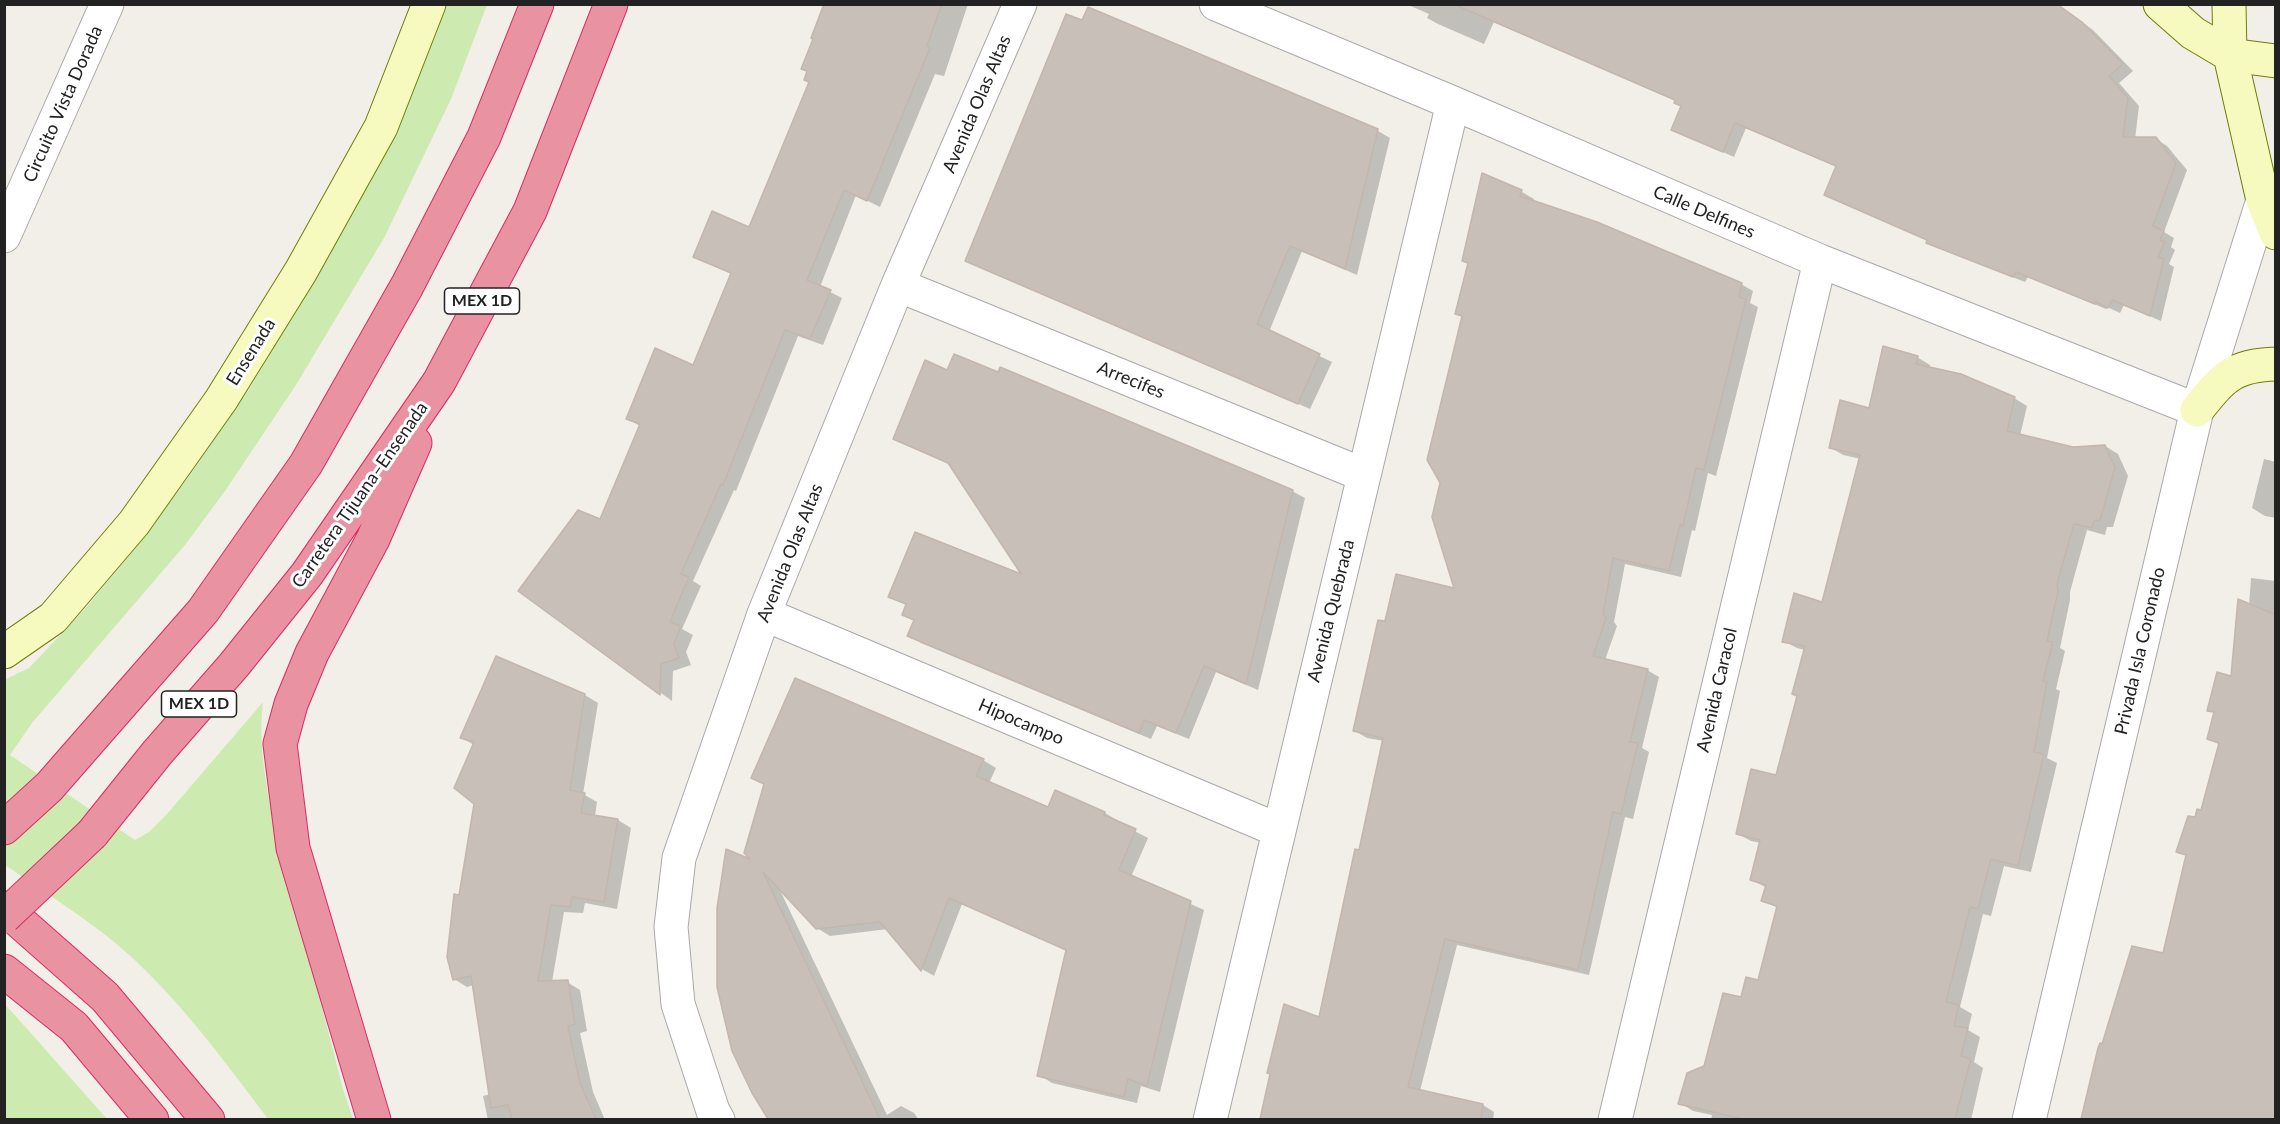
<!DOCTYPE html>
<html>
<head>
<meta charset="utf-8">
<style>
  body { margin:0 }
  #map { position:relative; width:2280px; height:1124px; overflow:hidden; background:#f2efe9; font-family:Lato,sans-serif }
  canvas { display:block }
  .frame { position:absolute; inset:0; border:6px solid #222; pointer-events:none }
</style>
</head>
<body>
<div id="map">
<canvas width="2280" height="1124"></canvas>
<div class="frame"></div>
</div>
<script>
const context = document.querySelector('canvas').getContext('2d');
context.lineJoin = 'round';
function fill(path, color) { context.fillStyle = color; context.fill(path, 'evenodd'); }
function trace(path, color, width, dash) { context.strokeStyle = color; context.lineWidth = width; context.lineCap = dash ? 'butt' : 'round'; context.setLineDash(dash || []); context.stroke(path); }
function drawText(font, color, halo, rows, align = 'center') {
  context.font = font + ' Lato,sans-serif'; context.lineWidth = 6; context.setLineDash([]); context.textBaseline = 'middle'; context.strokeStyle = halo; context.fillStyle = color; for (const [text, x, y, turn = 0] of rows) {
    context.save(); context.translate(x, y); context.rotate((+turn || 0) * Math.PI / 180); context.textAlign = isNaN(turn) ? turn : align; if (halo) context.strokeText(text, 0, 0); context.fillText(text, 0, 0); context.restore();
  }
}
fill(new Path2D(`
  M 438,5 L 487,5 L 451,99 L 384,238 L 296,385 L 225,491 L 185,545 L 32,723 L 10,755 L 135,840 L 149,832 L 167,814 L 263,702 C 255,763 278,839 294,899 C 310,962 327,1026 343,1089 L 353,1119 L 268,1119 C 231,1070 194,1019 150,975 C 108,931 54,899 5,865 L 4,680 L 29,668 L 84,610 L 138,545 L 190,475 L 249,389 L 317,276 L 363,184 Z
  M 5,1005 L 13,1013 L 107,1119 L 5,1119 Z`), '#cdebb0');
fill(new Path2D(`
  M 825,4 L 968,4 L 944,76 L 935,74 L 880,207 L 856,195 L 820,287 L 842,298 L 823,345 L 798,336 L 736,491 L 734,490 L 693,581 L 701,586 L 682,629 L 693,635 L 686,652 L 691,665 L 673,671 L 672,701 L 520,591 L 600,521 L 640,426 L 628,419 L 694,367 L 732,274 L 695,257 L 750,229 L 811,82 Z
  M 1406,4 L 2056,4 L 2093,30 L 2133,71 L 2119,83 L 2139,106 L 2135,139 L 2156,139 L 2167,146 L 2187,170 L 2164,232 L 2174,238 L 2171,247 L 2175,250 L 2169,264 L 2174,267 L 2161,321 L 2124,305 L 2120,313 L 2107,307 L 2106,309 L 2028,277 L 2025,282 L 1939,248 L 1928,242 L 1928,240 L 1838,167 L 1746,128 L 1734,157 L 1673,130 L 1683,107 L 1676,101 L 1494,22 L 1484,44 L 1438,24 L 1427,18 L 1429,14 Z
  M 1088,9 L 1378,131 L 1390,138 L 1357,275 L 1302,251 L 1269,332 L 1332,362 L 1310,409 L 967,260 Z
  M 1483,175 L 1522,192 L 1534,199 L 1533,202 L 1741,284 L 1753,291 L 1750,303 L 1758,307 L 1716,476 L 1708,473 L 1695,531 L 1692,530 L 1681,577 L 1625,564 L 1614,622 L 1617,626 L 1605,660 L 1647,670 L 1659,677 L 1642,748 L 1649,752 L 1633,819 L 1625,817 L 1589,975 L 1457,945 L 1420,1091 L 1483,1105 L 1494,1112 L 1493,1120 L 1261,1120 L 1272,1074 L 1320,1019 L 1384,741 L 1367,738 L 1355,731 L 1386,623 L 1456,590 L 1441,482 L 1463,317 L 1457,313 L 1470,264 Z
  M 1917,357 L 1930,365 L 1930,368 L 2014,398 L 2027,406 L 2020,436 L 2073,448 L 2105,446 L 2118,454 L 2128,476 L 2113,527 L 2107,527 L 2105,535 L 2087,530 L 2070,592 L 2070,600 L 2060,648 L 2065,651 L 2056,689 L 2060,691 L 2047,758 L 2057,763 L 2031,872 L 2004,866 L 1991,916 L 1983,914 L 1960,1007 L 1972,1014 L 1968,1030 L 1980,1037 L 1974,1062 L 1983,1068 L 1971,1120 L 1711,1120 L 1712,1115 L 1693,1111 L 1680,1103 L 1705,1067 L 1742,999 L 1759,982 L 1778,908 L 1763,901 L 1767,888 L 1752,880 L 1761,843 L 1751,841 L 1738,834 L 1777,777 L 1798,696 L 1805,650 L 1797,648 L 1784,641 L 1823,604 L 1861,459 L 1843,455 L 1830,447 L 1870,410 Z
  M 948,372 L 1292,491 L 1305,498 L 1258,690 L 1216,672 L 1189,739 L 1157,726 L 1151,739 L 921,643 L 909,636 L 915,621 L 907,605 L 890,596 L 1025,577 L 951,464 L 894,438 Z
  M 2264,459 L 2276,462 L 2276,518 L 2265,516 L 2252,508 Z
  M 2251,578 L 2276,581 L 2276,1120 L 2082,1120 L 2099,1048 L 2164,955 L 2188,857 L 2178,851 L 2196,818 L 2202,812 L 2220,745 L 2208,739 L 2215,713 L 2209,710 L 2233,677 L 2249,605 Z
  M 585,695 L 598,703 L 583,794 L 597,802 L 595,816 L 618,820 L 631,828 L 617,909 L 585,903 L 583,913 L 564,912 L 552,982 L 567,982 L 580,990 L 587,1031 L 580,1033 L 593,1092 L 605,1120 L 488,1120 L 483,1096 L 490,1094 L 473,985 L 467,987 L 454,979 L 461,896 L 476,803 L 474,745 L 462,738 Z
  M 983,760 L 996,768 L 989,783 L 1048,809 L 1105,813 L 1117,820 L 1117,822 L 1148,838 L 1131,877 L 1204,910 L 1160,1092 L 1141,1086 L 1137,1103 L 1052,1083 L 1039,1075 L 1068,951 L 962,904 L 934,976 L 922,969 L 888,929 L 830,936 L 817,928 L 779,888 L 887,1115 L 901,1106 L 914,1113 L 919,1120 L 775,1120 L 756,863 L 765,785 L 753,778 Z`), '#0003');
const building = new Path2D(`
  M 824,4 L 942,4 L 927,46 L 930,48 L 867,201 L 844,190 L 807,280 L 831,290 L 810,339 L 785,330 L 723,485 L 721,484 L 681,574 L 689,577 L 670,622 L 681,626 L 674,644 L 679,658 L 661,664 L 660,695 L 518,591 L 578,510 L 600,519 L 640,424 L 626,419 L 655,348 L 693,365 L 731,273 L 693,257 L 712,211 L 749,227 L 809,82 L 804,80 L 807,71 L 801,69 L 813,39 L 811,38 Z
  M 1453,4 L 2057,4 L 2082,22 L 2123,64 L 2109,76 L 2128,98 L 2123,137 L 2156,137 L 2176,163 L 2153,226 L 2164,231 L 2160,240 L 2165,242 L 2158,257 L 2164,259 L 2150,316 L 2112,300 L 2108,308 L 2096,302 L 2095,304 L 2016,272 L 2013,277 L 1926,243 L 1927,240 L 1824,195 L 1836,166 L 1735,123 L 1723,152 L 1671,130 L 1681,106 L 1674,103 L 1675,100 Z
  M 1088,7 L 1378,129 L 1345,269 L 1290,246 L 1257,324 L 1320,354 L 1298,404 L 965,261 L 1066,14 L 1082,20 Z
  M 1482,173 L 1522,190 L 1520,196 L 1597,222 L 1742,283 L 1739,297 L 1746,299 L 1704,470 L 1696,468 L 1683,526 L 1680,525 L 1669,571 L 1613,558 L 1603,614 L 1606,618 L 1593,656 L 1648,669 L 1630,742 L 1638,743 L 1621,814 L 1613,812 L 1578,970 L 1445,939 L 1408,1087 L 1483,1104 L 1481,1119 L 1260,1119 L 1270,1074 L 1267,1073 L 1284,1004 L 1319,1017 L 1355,849 L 1359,850 L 1383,738 L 1353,731 L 1378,620 L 1385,621 L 1396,574 L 1454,588 L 1432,517 L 1440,483 L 1427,460 L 1462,316 L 1455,314 L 1468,263 L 1462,261 Z
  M 1883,346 L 1918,356 L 1916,364 L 1961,374 L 2015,397 L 2007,431 L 2073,447 L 2105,445 L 2115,468 L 2100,520 L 2094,521 L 2092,528 L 2074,524 L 2057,584 L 2058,592 L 2047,641 L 2053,642 L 2043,681 L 2047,682 L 2034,752 L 2044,754 L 2018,866 L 1991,859 L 1978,909 L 1970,907 L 1946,1002 L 1959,1005 L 1954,1026 L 1968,1028 L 1961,1056 L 1971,1059 L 1955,1119 L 1743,1119 L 1678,1104 L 1687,1073 L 1704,1066 L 1723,993 L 1741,997 L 1746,977 L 1758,980 L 1777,906 L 1761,901 L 1766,885 L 1750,880 L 1760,840 L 1736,834 L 1751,769 L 1776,775 L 1797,696 L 1792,694 L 1805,646 L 1782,642 L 1794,593 L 1822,602 L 1860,455 L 1829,448 L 1840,400 L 1869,408 Z
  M 954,354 L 998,372 L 1000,367 L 1293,490 L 1246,684 L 1204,666 L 1176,733 L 1144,720 L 1139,733 L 907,636 L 914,620 L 902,615 L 906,604 L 888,597 L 915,532 L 1021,574 L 948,463 L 893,439 L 925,360 L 947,370 Z
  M 2238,599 L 2276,615 L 2276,1119 L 2081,1119 L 2098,1048 L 2100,1043 L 2102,1044 L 2132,946 L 2163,953 L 2186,855 L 2176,852 L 2188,816 L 2195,817 L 2197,809 L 2201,810 L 2219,743 L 2207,739 L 2214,712 L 2207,711 L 2217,672 L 2231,676 Z
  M 496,656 L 585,694 L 570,790 L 585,793 L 581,813 L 618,819 L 604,902 L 572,897 L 570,907 L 551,905 L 538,981 L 568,980 L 575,1024 L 568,1026 L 580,1083 L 596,1119 L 512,1119 L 508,1105 L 491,1108 L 471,976 L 453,980 L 447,957 L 454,894 L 459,895 L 474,804 L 454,788 L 474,742 L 460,738 Z
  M 795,678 L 984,759 L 976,776 L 1048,807 L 1055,790 L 1105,812 L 1104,815 L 1136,829 L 1119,870 L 1191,901 L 1147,1086 L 1128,1079 L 1124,1097 L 1037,1076 L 1066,950 L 949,898 L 921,971 L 880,922 L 816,929 L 763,872 L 880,1119 L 768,1119 L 752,1093 L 732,1051 L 717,987 L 717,908 L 726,849 L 750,859 L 744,853 L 764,784 L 751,778 Z`);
fill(building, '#c7bfb8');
trace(building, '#c4b6ab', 1.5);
const street = new Path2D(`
  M 1216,4 L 1453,103 L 1820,261 L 2197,410
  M 4,236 L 107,4
  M 898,285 L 1364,475
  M 764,614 L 1278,830
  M 718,1120 L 713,1111 L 678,1004 L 671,927 L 679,858 L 764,614 L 898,285 L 1020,4
  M 1210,1120 L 1453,103
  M 1615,1120 L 1820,261
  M 2029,1120 L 2197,410 L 2263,200 L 2276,194`);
const secondary = new Path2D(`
  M 2160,4 L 2193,33 L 2230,55 L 2276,61
  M 2229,4 L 2230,55 L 2263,200 L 2276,233
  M 2197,410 C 2222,379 2232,365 2276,364
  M 4,652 L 53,618 L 134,523 L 221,400 L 301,271 L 381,127 L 429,4`);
const highway = new Path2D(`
  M 4,828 L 49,787 L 203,611 L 306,464 L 407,286 L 484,137 L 537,4
  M 92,834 L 157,753 L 234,665 L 307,574 L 439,382 L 530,211 L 611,4
  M 4,908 L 105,997 L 208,1120
  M 4,971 L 74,1027 L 152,1120
  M 374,1120 L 293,848 L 280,744 L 291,704 L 312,653 L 373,539 L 415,443`);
trace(street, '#a9a9a9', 35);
trace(secondary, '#707d05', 35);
trace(highway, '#dc2a67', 35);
trace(street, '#fff', 33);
trace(secondary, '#f7fabf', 33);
trace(highway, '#e892a2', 33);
const highwayBridge = new Path2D(`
  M 4,917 L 92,834`);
trace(highwayBridge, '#dc2a67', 35, []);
trace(highwayBridge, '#e892a2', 33);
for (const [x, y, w] of [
  [482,301,75],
  [199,704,75]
]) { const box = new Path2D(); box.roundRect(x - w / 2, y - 13, w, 26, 4.5); context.fillStyle = '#fff'; context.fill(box); trace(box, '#222', 1.5); }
drawText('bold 16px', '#222', null, [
  ["MEX 1D",482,301],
  ["MEX 1D",199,704]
]);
drawText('18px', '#222', '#fff', [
  ["Circuito Vista Dorada",63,104,-66],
  ["Avenida Olas Altas",977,104,-67],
  ["Calle Delfines",1704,212,23],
  ["Ensenada",251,352,-58],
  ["Arrecifes",1131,380,22],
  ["Carretera Tijuana–Ensenada",360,495,-55],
  ["Avenida Olas Altas",790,553,-68],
  ["Avenida Quebrada",1331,611,-76],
  ["Privada Isla Coronado",2140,651,-77],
  ["Avenida Caracol",1717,690,-77],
  ["Hipocampo",1021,722,23]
]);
</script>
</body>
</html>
